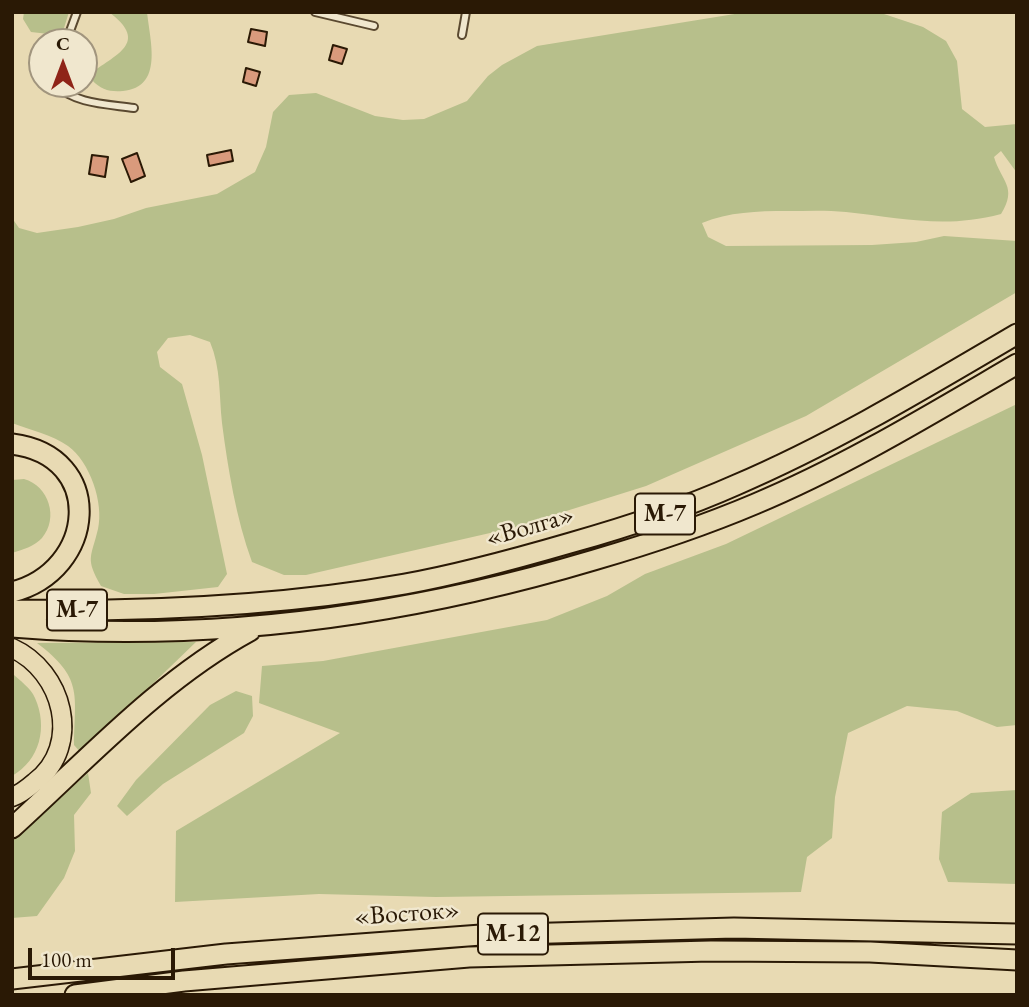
<!DOCTYPE html>
<html>
<head>
<meta charset="utf-8">
<style>
  body { margin:0 }
  #map { position:relative; width:1029px; height:1007px; overflow:hidden; background:#e8dab3; font-family:"EB Garamond",serif }
  canvas { display:block }
  .frame { position:absolute; inset:0; border:14px solid #2a1905; pointer-events:none }
  .north { position:absolute; left:28px; top:28px; width:70px; height:70px; box-sizing:border-box; background:#f0e7ce; border:2px solid #a1957e; border-radius:50%; rotate:0deg; font-size:19px; font-weight:700; line-height:28px; text-align:center; color:#2a1905 }
  .north::after { content:''; display:block; margin:auto; width:24px; height:32px; background:#8f2418; clip-path:polygon(50% 0,100% 100%,50% 72%,0 100%) }
  .scale { position:absolute; left:28px; top:948px; width:147px; height:32px; box-sizing:border-box; border:4px solid #2a1905; border-top:0; padding-left:9px; font-size:21px; line-height:24px; white-space:nowrap; color:#2a1905; -webkit-text-stroke:5px #f0e7ce; paint-order:stroke }
</style>
</head>
<body>
<div id="map">
<canvas width="1029" height="1007"></canvas>
<div class="frame"></div>
<div class="north">С</div>
<div class="scale">100 m</div>
</div>
<script>
const context = document.querySelector('canvas').getContext('2d');
context.lineJoin = 'round';
function fill(path, color) { context.fillStyle = color; context.fill(path, 'evenodd'); }
function trace(path, color, width, dash) { context.strokeStyle = color; context.lineWidth = width; context.lineCap = dash ? 'butt' : 'round'; context.setLineDash(dash || []); context.stroke(path); }
function drawText(font, color, halo, rows, align = 'center') {
  context.font = font + ' "EB Garamond",serif'; context.lineWidth = 5; context.setLineDash([]); context.textBaseline = 'middle'; context.strokeStyle = halo; context.fillStyle = color; for (const [text, x, y, turn = 0] of rows) {
    context.save(); context.translate(x, y); context.rotate((+turn || 0) * Math.PI / 180); context.textAlign = isNaN(turn) ? turn : align; if (halo) context.strokeText(text, 0, 0); context.fillText(text, 0, 0); context.restore();
  }
}
fill(new Path2D(`
  M 24,12 L 69,12 L 64,28 L 49,34 L 31,32 L 23,19 Z
  M 109,12 L 147,12 C 150,41 164,87 123,91 C 110,92 101,90 92,80 L 94,71 C 121,52 147,41 109,12 Z
  M 747,12 L 878,12 L 923,27 L 946,41 L 957,61 L 962,109 L 985,127 L 1017,124 L 1017,173 L 1001,151 L 994,157 C 1001,181 1018,187 1001,214 C 945,229 902,218 846,212 C 827,210 806,211 787,211 C 757,211 729,212 702,223 L 708,237 L 726,246 L 872,245 L 916,242 L 944,236 L 1017,241 L 1017,292 L 806,416 L 646,486 L 512,528 L 306,575 L 284,575 L 252,562 C 236,518 228,469 222,423 C 219,395 221,368 210,342 L 190,335 L 168,338 L 157,352 L 160,367 L 182,384 L 202,455 L 227,574 L 218,587 L 154,594 L 124,594 L 101,586 C 85,558 91,558 98,529 C 104,503 90,462 68,446 C 53,435 30,430 12,423 L 12,218 L 19,228 L 37,233 L 78,227 L 114,219 L 146,208 L 217,194 L 255,172 L 266,147 L 273,112 L 289,95 L 316,93 L 375,116 L 403,120 L 424,119 L 467,101 L 488,76 L 502,65 L 537,46 Z
  M 1017,404 L 1017,725 L 997,727 L 957,711 L 907,706 L 848,733 L 835,797 L 832,838 L 807,857 L 801,892 L 436,897 L 319,894 L 175,902 L 176,831 L 340,733 L 259,703 L 262,666 L 323,661 L 547,620 L 607,596 L 645,574 L 726,544 Z
  M 24,479 C 49,486 59,518 42,538 C 35,546 22,550 12,553 L 12,480 Z
  M 196,642 L 81,753 L 74,745 C 75,693 83,678 37,643 Z
  M 12,673 C 19,680 31,688 35,698 C 48,727 40,760 12,776 Z
  M 236,691 L 252,696 L 253,716 L 244,733 L 163,784 L 127,816 L 117,806 L 136,780 L 210,705 Z
  M 88,773 L 91,793 L 74,815 L 75,851 L 64,878 L 37,916 L 12,918 L 12,841 Z
  M 1017,790 L 1017,884 L 948,882 L 939,859 L 942,812 L 971,793 Z`), '#b7bf8b');
const building = new Path2D(`
  M 251,29 L 267,32 L 265,46 L 248,42 Z
  M 333,45 L 347,49 L 342,64 L 329,60 Z
  M 246,68 L 260,72 L 256,86 L 243,82 Z
  M 231,150 L 233,161 L 209,166 L 207,155 Z
  M 137,153 L 145,176 L 131,182 L 122,159 Z
  M 92,155 L 108,157 L 105,177 L 89,174 Z`);
fill(building, '#d99a7c');
trace(building, '#2a1905', 2);
const service = new Path2D(`
  M 315,12 L 374,26
  M 462,35 L 466,12
  M 66,42 L 77,12
  M 54,84 C 75,104 106,104 134,108`);
const primary = new Path2D(`
  M 12,648 C 63,671 83,745 35,782 C 28,788 21,794 12,797`);
const trunk = new Path2D(`
  M 12,444 C 107,456 96,571 12,592
  M 12,610 C 143,612 276,607 405,584 C 461,574 515,559 570,543 C 627,527 682,509 736,485 C 834,443 925,388 1017,334
  M 12,627 C 209,643 406,616 594,560 C 649,544 703,526 755,504 C 846,466 931,414 1017,364
  M 12,828 C 88,759 160,680 250,631
  M 12,979 L 226,954 L 481,935 L 734,928 L 1017,934
  M 75,995 L 184,981 L 469,957 L 711,951 L 870,952 L 1017,960`);
trace(service, '#5a4930', 10);
trace(primary, '#2a1905', 21);
trace(trunk, '#2a1905', 23);
trace(service, '#f0e7ce', 6);
trace(primary, '#e8dab3', 18);
trace(trunk, '#e8dab3', 19);
for (const [x, y, w] of [
  [665,514,60],
  [77,610,60],
  [513,934,70]
]) { const box = new Path2D(); box.roundRect(x - w / 2, y - 20.5, w, 41, 5); context.fillStyle = '#f0e7ce'; context.fill(box); trace(box, '#2a1905', 2); }
drawText('bold 24px', '#2a1905', null, [
  ["М-7",665,514],
  ["М-7",77,610],
  ["М-12",513,934]
]);
drawText('26px', '#2a1905', '#f0e7ce', [
  ["«Волга»",530,527,-16],
  ["«Восток»",407,914,-4]
]);
</script>
</body>
</html>
